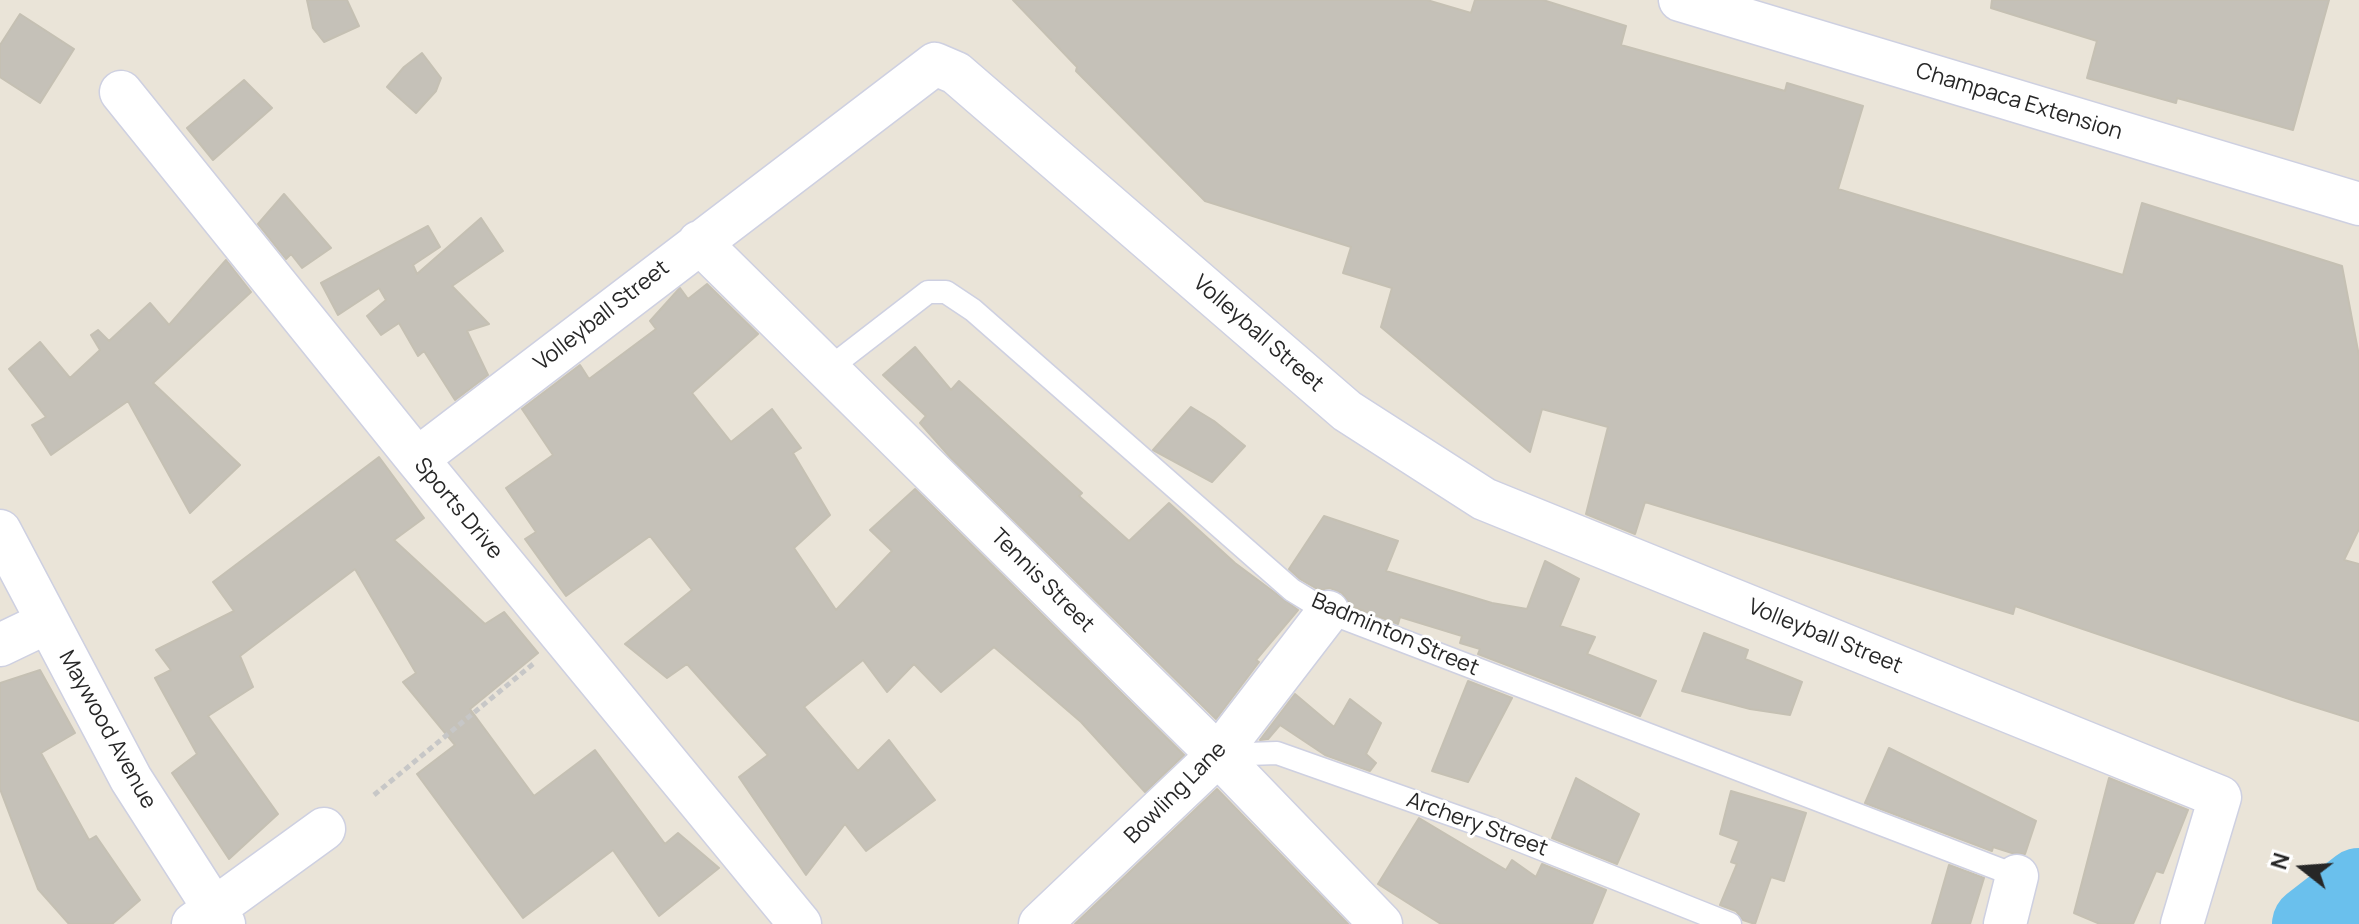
<!DOCTYPE html>
<html>
<head>
<meta charset="utf-8">
<style>
  body { margin:0 }
  #map { position:relative; width:2359px; height:924px; overflow:hidden; background:#eae4d8; font-family:Manrope,sans-serif }
  canvas { display:block }
  .north { position:absolute; left:2263px; top:828px; width:80px; height:80px; -webkit-text-stroke:6px #fff; paint-order:stroke; rotate:287deg; font-size:22px; font-weight:700; line-height:32px; text-align:center; color:#272727 }
  .north::after { content:''; display:block; margin:auto; width:28px; height:36px; background:#272727; clip-path:polygon(50% 0,100% 100%,50% 72%,0 100%) }
</style>
</head>
<body>
<div id="map">
<canvas width="2359" height="924"></canvas>
<div class="north">N</div>
</div>
<script>
const context = document.querySelector('canvas').getContext('2d');
context.lineJoin = 'round';
function trace(path, color, width, dash) { context.strokeStyle = color; context.lineWidth = width; context.lineCap = dash ? 'butt' : 'round'; context.setLineDash(dash || []); context.stroke(path); }
function fill(path, color) { context.fillStyle = color; context.fill(path, 'evenodd'); }
function drawText(font, color, halo, rows, align = 'center') {
  context.font = font + ' Manrope,sans-serif'; context.lineWidth = 6; context.setLineDash([]); context.textBaseline = 'middle'; context.strokeStyle = halo; context.fillStyle = color; for (const [text, x, y, turn = 0] of rows) {
    context.save(); context.translate(x, y); context.rotate((+turn || 0) * Math.PI / 180); context.textAlign = isNaN(turn) ? turn : align; if (halo) context.strokeText(text, 0, 0); context.fillText(text, 0, 0); context.restore();
  }
}
trace(new Path2D(`
  M 2310,924 L 2359,886`), '#6ac0ed', 76);
const building = new Path2D(`
  M 307,0 L 347,0 L 359,26 L 324,42 L 313,28 Z
  M 1013,0 L 1427,0 L 1471,13 L 1475,0 L 1543,0 L 1626,26 L 1621,45 L 1785,91 L 1787,83 L 1863,106 L 1838,189 L 2123,275 L 2142,203 L 2342,266 L 2359,356 L 2359,529 L 2344,560 L 2359,564 L 2359,721 L 2295,701 L 2015,606 L 2013,614 L 1645,502 L 1635,534 L 1586,514 L 1608,427 L 1542,409 L 1530,452 L 1381,327 L 1392,288 L 1343,273 L 1351,247 L 1205,201 L 1076,71 L 1077,67 Z
  M 1992,0 L 2329,0 L 2293,130 L 2177,98 L 2176,103 L 2087,78 L 2097,41 L 1991,8 Z
  M 20,14 L 74,49 L 40,103 L 0,77 L 0,45 Z
  M 422,53 L 441,78 L 436,91 L 416,113 L 387,87 L 404,67 Z
  M 244,80 L 272,108 L 213,160 L 187,128 Z
  M 284,194 L 331,248 L 302,268 L 291,254 L 286,259 L 258,224 Z
  M 481,218 L 503,251 L 452,286 L 489,324 L 467,331 L 488,375 L 455,400 L 424,351 L 418,356 L 399,323 L 381,335 L 367,316 L 386,300 L 379,288 L 338,315 L 321,283 L 428,226 L 440,247 L 413,265 L 417,274 Z
  M 226,260 L 251,292 L 153,383 L 240,465 L 190,513 L 128,401 L 51,455 L 32,425 L 46,417 L 9,369 L 40,342 L 70,378 L 100,350 L 91,335 L 98,330 L 109,341 L 150,303 L 169,325 Z
  M 707,284 L 758,334 L 692,393 L 731,442 L 772,409 L 801,448 L 793,453 L 830,515 L 794,548 L 836,610 L 892,551 L 870,530 L 915,489 L 1184,755 L 1145,792 L 1081,722 L 994,647 L 941,692 L 914,664 L 887,692 L 863,660 L 804,707 L 858,771 L 889,740 L 935,800 L 866,851 L 845,824 L 806,875 L 739,777 L 768,755 L 687,664 L 667,678 L 625,644 L 692,590 L 650,536 L 566,596 L 525,539 L 536,532 L 506,488 L 553,455 L 522,409 L 580,365 L 589,379 L 656,329 L 650,321 L 678,290 L 680,288 L 688,299 Z
  M 915,347 L 951,390 L 959,381 L 1082,493 L 1079,496 L 1129,541 L 1169,503 L 1235,563 L 1298,610 L 1256,660 L 1259,662 L 1216,719 L 950,457 L 920,423 L 926,416 L 883,375 Z
  M 1191,407 L 1214,421 L 1245,446 L 1212,482 L 1153,450 Z
  M 379,457 L 424,518 L 394,540 L 485,624 L 504,612 L 538,653 L 470,709 L 534,796 L 595,750 L 665,844 L 678,833 L 719,868 L 659,916 L 613,850 L 523,918 L 417,774 L 455,745 L 403,682 L 416,673 L 355,569 L 240,656 L 253,687 L 208,716 L 278,814 L 229,859 L 172,773 L 197,754 L 155,678 L 171,670 L 156,650 L 234,611 L 213,582 Z
  M 1324,516 L 1398,541 L 1386,571 L 1492,603 L 1527,609 L 1545,561 L 1579,579 L 1560,626 L 1595,637 L 1587,654 L 1656,681 L 1640,716 L 1478,654 L 1480,649 L 1460,643 L 1462,636 L 1400,617 L 1398,624 L 1351,606 L 1342,593 L 1330,588 L 1319,590 L 1300,579 L 1289,569 Z
  M 1704,633 L 1748,650 L 1745,659 L 1802,682 L 1790,715 L 1750,709 L 1682,691 Z
  M 40,670 L 75,733 L 41,753 L 89,840 L 96,836 L 140,900 L 112,924 L 69,924 L 38,889 L 0,789 L 0,683 Z
  M 1468,681 L 1512,698 L 1468,782 L 1432,771 Z
  M 1295,694 L 1334,727 L 1350,699 L 1381,723 L 1366,754 L 1376,763 L 1370,771 L 1325,755 L 1280,725 L 1268,739 L 1260,740 Z
  M 1889,748 L 2036,821 L 2025,854 L 2012,853 L 1993,847 L 1992,851 L 1865,803 Z
  M 1576,778 L 1639,814 L 1617,864 L 1552,838 Z
  M 2109,778 L 2188,810 L 2163,873 L 2156,871 L 2133,924 L 2100,924 L 2074,913 Z
  M 1217,789 L 1348,924 L 1075,924 Z
  M 1731,791 L 1806,813 L 1784,881 L 1771,877 L 1755,924 L 1743,920 L 1736,911 L 1720,905 L 1737,864 L 1731,862 L 1739,841 L 1720,834 Z
  M 1419,818 L 1506,870 L 1512,860 L 1536,877 L 1542,864 L 1606,890 L 1592,924 L 1441,924 L 1378,884 Z
  M 1949,865 L 1984,878 L 1970,924 L 1932,924 Z`);
fill(building, '#c5c1b8');
trace(building, '#c5c0b3', 2);
const lane = new Path2D(`
  M 827,370 L 928,292 L 946,292 L 973,310 L 1292,590 L 1328,612 L 2017,876
  M 1218,755 L 1277,753 L 1489,828 L 1730,924`);
const street = new Path2D(`
  M 1680,0 L 2359,204
  M 121,92 L 417,459 L 800,924
  M 699,242 L 1218,755 L 1381,924
  M 417,459 L 935,64 L 956,73 L 1347,411 L 1484,499 L 2220,797 L 2182,924
  M 0,531 L 131,779 L 224,924
  M 0,645 L 48,622
  M 193,924 L 324,829
  M 1040,924 L 1218,755 L 1328,612
  M 2005,924 L 2017,876`);
trace(lane, '#ced0e1', 25);
trace(street, '#ced0e1', 45);
trace(new Path2D(`
  M 374,795 L 533,664`), '#c7c7c7', 5, [6, 4]);
trace(lane, '#fff', 22);
trace(street, '#fff', 42);
drawText('22px', '#272727', '#fff', [
  ["Champaca Extension",2019,102,17],
  ["Volleyball Street",602,316,-38],
  ["Volleyball Street",1258,334,41],
  ["Sports Drive",458,509,50],
  ["Tennis Street",1042,581,45],
  ["Badminton Street",1395,635,23],
  ["Volleyball Street",1825,637,22],
  ["Maywood Avenue",107,730,61],
  ["Bowling Lane",1176,793,-45],
  ["Archery Street",1477,825,20]
]);
</script>
</body>
</html>
